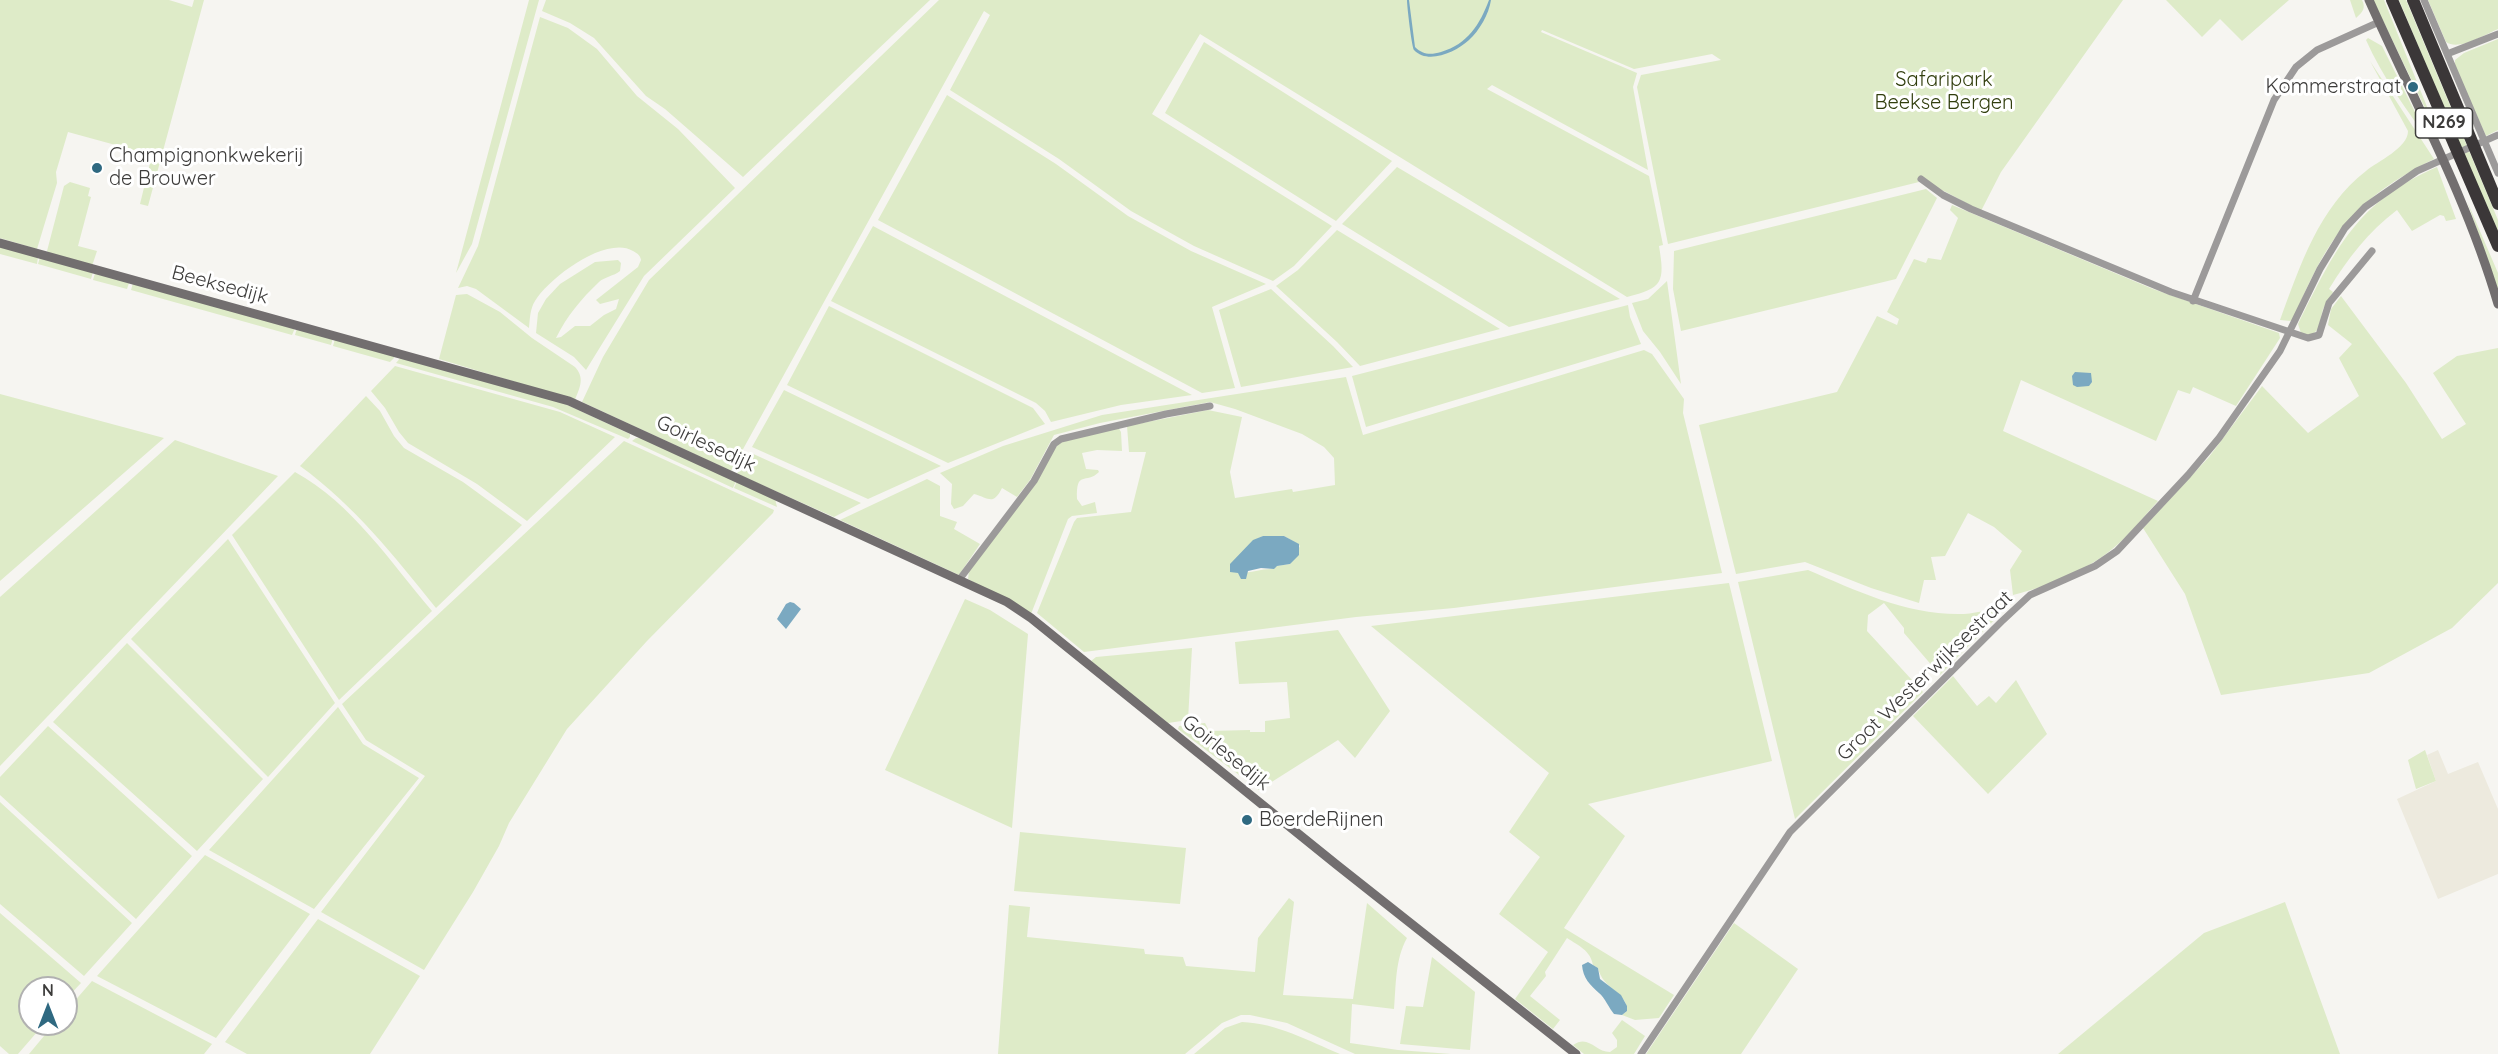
<!DOCTYPE html>
<html>
<head>
<meta charset="utf-8">
<style>
  body { margin:0 }
  #map { position:relative; width:2498px; height:1054px; overflow:hidden; background:#f6f5f1; font-family:Quicksand,sans-serif }
  canvas { display:block }
  .north { position:absolute; left:18px; top:976px; width:60px; height:60px; box-sizing:border-box; background:#fff; border:2px solid #b1b1b1; border-radius:50%; rotate:0deg; font-size:16px; font-weight:700; line-height:24px; text-align:center; color:#3d3c3b }
  .north::after { content:''; display:block; margin:auto; width:21px; height:27px; background:#2f6981; clip-path:polygon(50% 0,100% 100%,50% 72%,0 100%) }
</style>
</head>
<body>
<div id="map">
<canvas width="2498" height="1054"></canvas>
<div class="north">N</div>
</div>
<script>
const context = document.querySelector('canvas').getContext('2d');
context.lineJoin = 'round';
function fill(path, color) { context.fillStyle = color; context.fill(path, 'evenodd'); }
function trace(path, color, width, dash) { context.strokeStyle = color; context.lineWidth = width; context.lineCap = dash ? 'butt' : 'round'; context.setLineDash(dash || []); context.stroke(path); }
function drawText(font, color, halo, rows, align = 'center') {
  context.font = font + ' Quicksand,sans-serif'; context.lineWidth = 6; context.setLineDash([]); context.textBaseline = 'middle'; context.strokeStyle = halo; context.fillStyle = color; for (const [text, x, y, turn = 0] of rows) {
    context.save(); context.translate(x, y); context.rotate((+turn || 0) * Math.PI / 180); context.textAlign = isNaN(turn) ? turn : align; if (halo) context.strokeText(text, 0, 0); context.fillText(text, 0, 0); context.restore();
  }
}
fill(new Path2D(`
  M 2438,750 L 2448,774 L 2478,762 L 2498,809 L 2498,874 L 2438,899 L 2397,799 L 2436,781 L 2427,755 Z`), '#edeade');
fill(new Path2D(`
  M 0,0 L 169,0 L 192,7 L 194,0 L 204,0 L 148,206 L 140,204 L 152,155 L 68,132 L 56,172 L 57,183 L 37,249 L 0,238 Z
  M 529,0 L 539,0 L 472,244 L 456,273 Z
  M 546,0 L 930,0 L 743,177 L 665,109 L 646,96 L 594,38 L 570,23 L 542,11 Z
  M 939,0 L 2123,0 L 2001,172 L 1981,211 L 1946,192 L 1917,180 L 1919,182 L 1668,244 L 1637,87 L 1641,75 L 1721,60 L 1712,54 L 1634,69 L 1542,30 L 1541,32 L 1637,73 L 1633,87 L 1648,170 L 1492,85 L 1487,89 L 1649,176 L 1663,245 L 1659,246 C 1665,282 1663,288 1627,297 L 1200,34 L 1152,114 L 1332,226 L 1294,266 L 1273,281 L 1194,246 L 1131,211 L 1059,159 L 950,90 L 990,15 L 984,11 L 731,471 L 582,402 L 603,357 L 649,280 Z
  M 2166,0 L 2289,0 L 2242,41 L 2220,19 L 2202,37 Z
  M 2350,0 L 2362,0 C 2366,8 2363,12 2356,18 Z
  M 2373,0 L 2384,0 L 2438,134 L 2437,133 Z
  M 2399,0 L 2406,0 L 2498,220 L 2498,238 Z
  M 2428,0 L 2498,0 L 2498,29 C 2484,35 2459,51 2446,42 Z
  M 540,17 L 568,28 L 597,49 L 637,96 L 678,129 L 735,188 L 644,276 L 586,370 L 574,357 L 536,333 L 538,313 L 546,299 L 560,284 L 595,262 L 618,260 L 621,263 L 620,271 C 614,276 604,277 599,282 C 581,299 567,316 556,338 L 561,337 L 575,326 L 590,326 L 604,315 L 616,309 L 619,299 L 600,304 L 596,300 L 638,267 L 641,260 C 640,255 638,254 633,251 C 606,235 549,278 535,301 C 530,309 530,318 529,328 L 476,289 L 467,286 L 458,288 L 478,246 Z
  M 2368,38 L 2382,46 L 2430,142 C 2407,111 2382,76 2366,40 Z
  M 2498,39 L 2498,130 L 2486,136 L 2455,67 L 2455,60 L 2464,53 Z
  M 1204,42 L 1392,161 L 1336,221 L 1165,113 Z
  M 2370,61 L 2434,159 C 2353,200 2328,236 2294,318 L 2291,321 L 2280,320 C 2300,266 2319,207 2366,171 C 2378,161 2408,148 2408,131 Z
  M 947,95 L 1056,164 L 1128,216 L 1191,251 L 1266,284 L 1212,307 L 1235,388 L 1202,393 L 878,220 Z
  M 1397,167 L 1620,299 L 1509,327 L 1342,224 Z
  M 2437,167 L 2456,219 L 2446,221 L 2444,216 L 2440,215 L 2412,231 L 2397,210 C 2368,232 2348,258 2329,289 L 2333,292 L 2323,309 L 2318,329 L 2311,336 L 2301,333 L 2298,324 C 2335,250 2356,202 2437,167 Z
  M 70,182 L 90,188 L 88,196 L 91,197 L 78,246 L 97,251 L 92,266 L 50,254 L 47,251 L 64,186 Z
  M 1926,189 L 1937,198 L 1896,279 L 1681,331 L 1673,289 L 1674,251 Z
  M 2467,201 L 2498,273 L 2498,290 Z
  M 1952,205 L 2153,289 L 2279,333 L 2280,338 L 2236,406 L 2193,387 L 2190,394 L 2178,390 L 2156,441 L 2021,380 L 2003,431 L 2158,501 C 2145,515 2132,532 2117,545 C 2089,570 2049,586 2013,595 L 2010,570 L 2022,551 L 1994,527 L 1968,513 L 1945,556 L 1931,557 L 1936,580 L 1924,580 L 1919,603 L 1871,588 L 1805,562 L 1736,574 L 1699,425 L 1837,392 L 1877,316 L 1897,325 L 1899,319 L 1887,312 L 1914,259 L 1926,263 L 1928,258 L 1941,260 L 1958,218 L 1950,210 Z
  M 873,226 L 1192,395 L 1121,405 L 1051,422 L 1045,411 L 1036,403 L 831,301 Z
  M 1337,230 L 1500,329 L 1360,366 L 1337,342 L 1276,286 L 1298,270 Z
  M 0,246 L 38,257 L 37,264 L 0,254 Z
  M 40,257 L 93,272 L 91,279 L 38,264 Z
  M 95,273 L 129,283 L 127,289 L 93,280 Z
  M 1667,281 L 1681,384 L 1660,352 L 1643,331 L 1632,303 L 1648,299 Z
  M 133,283 L 295,328 L 292,335 L 131,290 Z
  M 1271,289 L 1333,346 L 1353,367 L 1241,387 L 1219,310 Z
  M 467,294 L 500,312 L 532,338 L 575,367 C 585,378 580,387 575,400 L 439,359 L 456,295 Z
  M 2341,296 L 2406,383 L 2442,439 L 2466,424 L 2433,373 L 2457,356 L 2498,348 L 2498,583 L 2452,628 L 2369,673 L 2221,695 L 2185,594 L 2143,528 L 2209,457 L 2262,386 L 2308,433 L 2359,396 L 2339,358 L 2352,344 L 2328,325 L 2331,309 Z
  M 1628,305 L 1630,317 L 1641,344 L 1366,427 L 1352,376 Z
  M 829,306 L 1033,408 L 1045,424 L 948,463 L 787,385 Z
  M 297,328 L 333,338 L 331,345 L 295,335 Z
  M 335,339 L 394,355 L 394,358 L 390,362 L 333,346 Z
  M 1644,350 L 1652,354 L 1684,399 L 1683,413 L 1722,573 L 1454,608 L 1356,617 L 1084,652 L 1037,613 L 1074,522 L 1077,518 L 1131,512 L 1146,452 L 1129,452 L 1127,426 L 1208,410 L 1242,417 L 1230,472 L 1235,498 L 1292,489 L 1293,492 L 1335,485 L 1334,458 L 1324,447 L 1302,434 L 1235,409 L 1210,402 L 1100,423 L 1054,435 L 1030,480 L 1017,497 L 1002,488 C 993,506 989,498 974,494 L 963,506 L 954,509 L 951,504 L 952,484 L 940,473 L 1003,446 L 1102,415 L 1346,377 L 1363,435 ZM 1263,536 L 1284,536 L 1298,544 L 1300,546 L 1290,564 L 1276,566 L 1274,569 C 1261,568 1246,575 1234,572 L 1253,541 Z
  M 401,357 L 559,401 L 630,434 L 630,437 L 628,439 L 553,407 L 396,363 Z
  M 395,366 L 560,412 L 615,437 L 527,521 L 477,484 L 408,443 L 399,432 L 385,408 L 371,391 Z
  M 784,390 L 941,466 L 868,499 L 752,447 Z
  M 0,394 L 164,438 L 0,581 Z
  M 366,396 L 380,411 L 394,436 L 404,448 L 463,482 L 522,525 L 436,608 C 394,556 355,506 300,466 Z
  M 1118,427 L 1121,432 L 1122,451 L 1097,450 L 1082,453 L 1086,469 L 1098,470 L 1099,472 C 1086,485 1076,469 1077,499 L 1082,506 L 1095,502 L 1097,513 L 1072,516 L 1068,519 L 1031,614 L 968,579 L 969,571 L 1061,440 Z
  M 636,438 L 641,438 L 736,481 L 733,488 L 632,441 Z
  M 175,440 L 278,476 L 0,766 L 0,597 Z
  M 624,441 L 774,510 L 773,513 L 647,641 L 567,729 L 509,823 L 499,846 L 473,892 L 424,970 L 321,912 L 425,776 L 366,740 L 342,704 Z
  M 749,452 L 861,503 L 834,517 L 737,474 Z
  M 295,472 C 352,503 391,563 432,611 L 339,700 L 232,535 Z
  M 927,479 L 940,486 L 940,516 L 957,522 L 954,529 L 980,544 L 959,575 L 840,520 Z
  M 737,481 L 775,499 L 777,507 L 734,488 Z
  M 228,539 L 335,703 L 268,777 L 131,639 Z
  M 1808,570 C 1857,591 1909,616 1964,614 C 1979,613 1995,608 2009,605 L 1940,675 L 1904,633 L 1904,628 L 1884,603 L 1868,615 L 1867,631 L 1923,692 L 1795,819 L 1738,582 Z
  M 1729,583 L 1772,761 L 1588,804 L 1625,836 L 1564,928 L 1674,995 L 1659,1018 L 1635,1020 L 1622,1015 L 1627,1011 C 1627,991 1603,990 1598,968 L 1593,965 C 1590,950 1579,946 1567,938 L 1545,972 L 1546,976 L 1530,996 L 1560,1020 L 1553,1029 L 1515,999 L 1548,952 L 1499,914 L 1540,857 L 1509,832 L 1549,773 L 1371,626 Z
  M 965,599 L 990,610 L 1028,634 L 1012,828 L 885,770 Z
  M 1338,630 L 1390,711 L 1355,758 L 1338,740 L 1259,790 L 1178,729 L 1179,726 L 1205,723 L 1209,731 L 1250,730 L 1250,732 L 1265,732 L 1265,721 L 1290,718 L 1287,682 L 1239,684 L 1235,642 Z
  M 127,643 L 263,779 L 197,851 L 53,722 Z
  M 1192,648 L 1188,720 L 1168,723 L 1091,661 L 1096,657 Z
  M 1953,676 L 1977,706 L 1989,696 L 1996,703 L 2016,680 L 2047,734 L 1988,794 L 1913,716 Z
  M 338,707 L 363,744 L 419,778 L 314,909 L 209,850 Z
  M 48,726 L 192,856 L 136,919 L 0,795 L 0,777 Z
  M 2425,750 L 2436,781 L 2416,789 L 2408,760 Z
  M 0,802 L 132,923 L 84,976 L 0,904 Z
  M 1020,832 L 1186,848 L 1180,904 L 1014,891 Z
  M 205,855 L 310,914 L 216,1038 L 97,976 Z
  M 1289,898 L 1294,902 L 1283,995 L 1353,999 L 1367,903 L 1407,938 C 1395,959 1396,986 1394,1009 L 1352,1004 L 1350,1043 L 1398,1050 L 1451,1054 L 1355,1054 L 1287,1023 L 1250,1015 L 1241,1015 L 1222,1023 L 1185,1054 L 998,1054 L 1009,905 L 1030,907 L 1027,937 L 1144,949 L 1145,954 L 1183,957 L 1186,966 L 1255,972 L 1258,938 Z
  M 2285,902 L 2340,1054 L 2058,1054 L 2204,933 Z
  M 0,913 L 81,983 L 66,999 L 66,988 L 30,988 L 30,1024 L 44,1024 L 18,1054 L 9,1054 L 0,1046 Z
  M 318,919 L 420,976 L 370,1054 L 247,1054 L 225,1042 Z
  M 1734,923 L 1798,969 L 1741,1054 L 1646,1054 Z
  M 1432,957 L 1475,992 L 1470,1050 L 1400,1044 L 1406,1006 L 1423,1007 Z
  M 92,981 L 212,1044 L 204,1054 L 29,1054 L 54,1024 L 66,1024 L 66,1011 Z
  M 1622,1020 L 1645,1036 L 1634,1054 L 1584,1054 L 1573,1045 C 1589,1034 1595,1052 1610,1052 L 1617,1047 L 1617,1040 L 1612,1033 Z
  M 1242,1022 C 1276,1023 1309,1041 1340,1054 L 1194,1054 L 1225,1028 Z`), '#deebc8');
fill(new Path2D(`
  M 1407,0 L 1409,0 L 1415,47 C 1423,55 1431,55 1441,52 C 1468,44 1480,24 1489,0 L 1491,0 C 1489,14 1479,31 1469,40 C 1456,52 1428,65 1414,50 C 1412,48 1407,7 1407,0 Z
  M 2075,372 L 2091,373 L 2092,382 L 2089,386 L 2077,387 L 2073,385 L 2072,376 Z
  M 1263,536 L 1284,536 L 1299,544 L 1299,555 L 1290,564 L 1277,566 L 1274,569 L 1261,568 L 1248,571 L 1246,579 L 1241,579 L 1238,573 L 1230,572 L 1230,564 L 1253,540 Z
  M 790,602 L 794,603 L 801,609 L 786,629 L 777,619 L 786,604 Z
  M 1588,962 L 1598,968 L 1600,979 L 1621,995 L 1627,1006 L 1627,1011 L 1622,1015 L 1614,1014 C 1609,1008 1605,998 1599,993 C 1590,985 1583,978 1582,965 Z`), '#7ba9c1');
trace(new Path2D(`
  M 2424,0 L 2498,173
  M 2447,54 L 2498,34
  M 1921,179 L 1943,195 L 1971,209 L 2171,292 L 2308,338 L 2319,335 L 2329,303 L 2372,251
  M 2193,301 L 2274,100 L 2296,67 L 2317,50 L 2379,22
  M 959,580 L 1034,481 L 1054,444 L 1061,439 L 1166,414 L 1210,406
  M 1641,1054 L 1790,832 L 2001,622 L 2030,595 L 2095,566 L 2117,551 L 2188,475 L 2219,438 L 2280,351 L 2320,269 L 2345,228 L 2365,207 L 2417,171 L 2498,135`), '#9c9a9a', 7);
trace(new Path2D(`
  M 2369,0 C 2414,101 2467,198 2498,304
  M 0,243 L 569,401 L 1007,602 L 1031,618 L 1337,865 L 1576,1054`), '#726e6f', 9);
trace(new Path2D(`
  M 2392,0 L 2498,246
  M 2413,0 L 2498,204`), '#3b3738', 12);
for (const [x, y, r, color] of [
  [2413,87,6,"#2f6981"],
  [97,168,6,"#2f6981"],
  [1247,820,6,"#2f6981"]
]) { const dot = new Path2D(); dot.arc(x, y, r, 0, 2 * Math.PI); context.fillStyle = color; context.fill(dot); trace(dot, '#fff', 2); }
for (const [x, y, w] of [
  [2444,123,57]
]) { const box = new Path2D(); box.roundRect(x - w / 2, y - 15, w, 30, 4.5); context.fillStyle = '#fff'; context.fill(box); trace(box, '#3d3c3b', 1.5); }
drawText('bold 18px', '#3d3c3b', null, [
  ["N269",2444,123]
]);
drawText('20px', '#313e0d', '#fff', [
  ["Safaripark",1944,80],
  ["Beekse Bergen",1944,103]
]);
drawText('20px', '#3d3c3b', '#fff', [
  ["Kommerstraat",2401,87,"right"],
  ["Champignonkwekerij",109,156],
  ["de Brouwer",109,179],
  ["BoerdeRijnen",1259,820]
], 'left');
drawText('20px', '#3d3c3b', '#fff', [
  ["Beeksedijk",220,285,15],
  ["Goirlesedijk",706,444,25],
  ["Groot Westerwijksestraat",1925,676,-44],
  ["Goirlesedijk",1226,753,39]
]);
</script>
</body>
</html>
